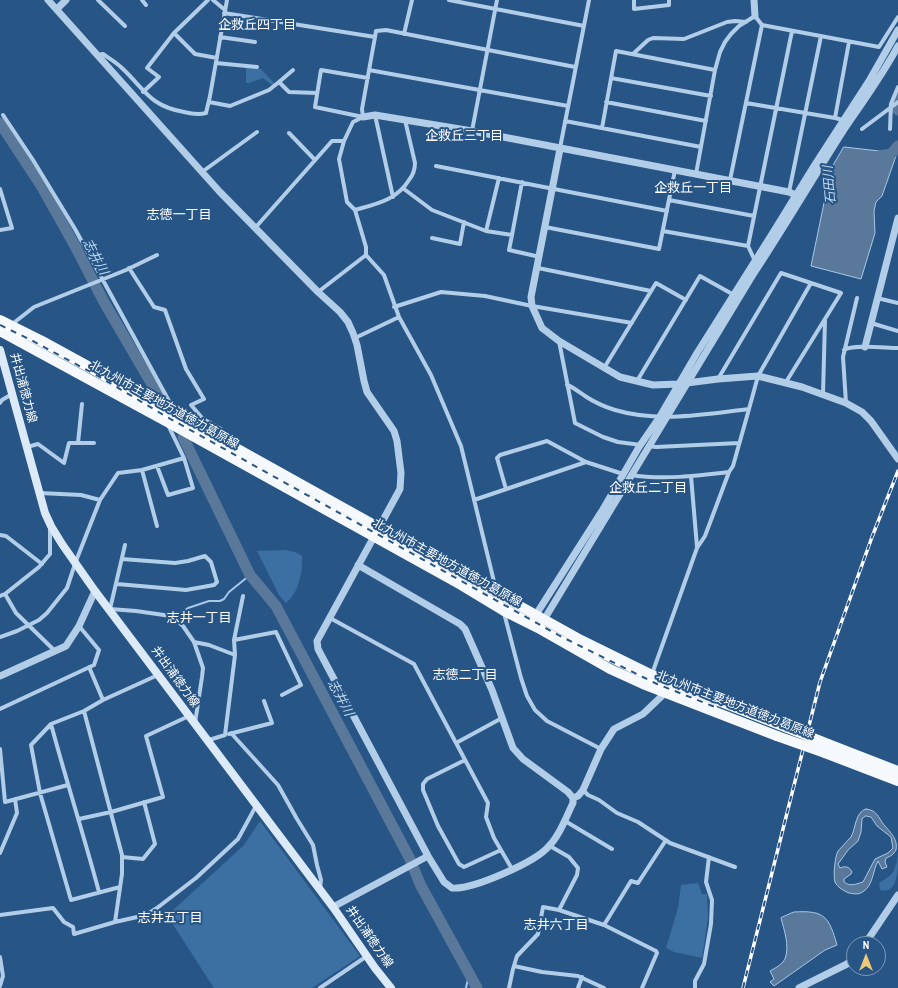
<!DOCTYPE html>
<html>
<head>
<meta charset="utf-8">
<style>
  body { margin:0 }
  #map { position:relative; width:898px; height:988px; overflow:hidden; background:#275586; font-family:"Archivo Narrow",sans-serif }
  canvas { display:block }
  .north { position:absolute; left:846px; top:936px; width:40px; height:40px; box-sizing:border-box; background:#275586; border:1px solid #7d99b6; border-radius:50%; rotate:0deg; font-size:11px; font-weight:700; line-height:16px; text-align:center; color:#fff }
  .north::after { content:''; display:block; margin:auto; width:14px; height:18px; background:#f0c978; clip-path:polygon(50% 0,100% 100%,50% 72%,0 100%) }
</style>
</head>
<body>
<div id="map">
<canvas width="898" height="988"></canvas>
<div class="north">N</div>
</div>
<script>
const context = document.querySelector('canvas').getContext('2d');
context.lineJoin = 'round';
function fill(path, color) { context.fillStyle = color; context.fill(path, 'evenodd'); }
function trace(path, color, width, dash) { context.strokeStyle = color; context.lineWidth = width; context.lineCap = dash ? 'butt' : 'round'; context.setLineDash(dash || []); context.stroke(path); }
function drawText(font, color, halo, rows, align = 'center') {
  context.font = font + ' "Archivo Narrow","Noto Sans JP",sans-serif'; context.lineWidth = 4; context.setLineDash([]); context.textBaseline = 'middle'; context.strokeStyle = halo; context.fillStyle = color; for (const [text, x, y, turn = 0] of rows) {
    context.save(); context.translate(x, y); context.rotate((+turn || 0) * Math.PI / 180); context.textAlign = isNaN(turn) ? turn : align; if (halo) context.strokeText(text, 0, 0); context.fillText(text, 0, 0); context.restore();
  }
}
fill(new Path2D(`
  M 246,68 L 261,69 L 275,84 L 273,86 L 263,78 L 249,83 L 246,83 Z
  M 285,550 L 295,552 L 302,556 C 303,571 299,593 286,603 L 279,595 L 257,551 Z
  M 260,821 L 360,956 L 312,988 L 214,988 L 170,920 L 170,913 L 244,845 Z
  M 898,855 C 898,870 898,895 880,890 L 879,883 C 895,873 894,873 898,855 Z
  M 698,883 L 702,894 L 707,894 L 708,918 L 702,958 L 674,952 L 666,948 L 678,908 L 681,885 Z`), '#3c6fa2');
const water = new Path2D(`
  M 844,147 L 897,153 L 882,196 L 876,202 L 874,211 L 875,233 L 861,279 L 811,266 L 831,169 Z
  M 866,809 C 877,810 878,817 884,825 C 891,833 898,839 896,850 C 893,855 891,856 886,858 L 885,862 L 887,867 L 882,869 L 878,861 C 873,870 873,885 864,891 C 859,895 855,894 849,893 C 844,891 837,887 835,882 C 833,876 835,856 838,851 C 842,846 847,842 851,837 C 856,828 855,812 866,809 ZM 866,816 L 871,817 L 877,826 L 891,837 L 893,848 L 888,853 L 875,859 L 863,882 C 856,884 850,887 844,882 L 844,879 L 851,874 L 852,872 C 849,866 845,866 840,868 L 838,864 L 848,850 L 858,841 L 861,832 L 862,819 Z
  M 794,912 C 825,910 829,917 837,945 L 825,950 L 774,986 L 770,982 L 774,979 L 770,971 C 775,968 782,965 785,959 C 790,946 784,930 781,918 Z`);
fill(water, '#59789a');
trace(water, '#a7c8e8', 1);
trace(new Path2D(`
  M 176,616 L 188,608 L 209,601 L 220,601 L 224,599 L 229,592 L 250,575
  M 466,988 L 469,974`), '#a7c8e8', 2);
trace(new Path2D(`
  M 898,96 L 894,106 L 898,110
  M 0,123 L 42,187 L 75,246 L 104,302 L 164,405
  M 879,156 L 891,154 L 898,146
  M 183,437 L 250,575 L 276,606 L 410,859 L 420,884 L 477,988`), '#59789a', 11);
trace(new Path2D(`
  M 98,0 L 125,26
  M 142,0 L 146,5
  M 208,0 L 174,33 L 195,54 L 217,58
  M 213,0 L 225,10
  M 449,0 L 584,26
  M 634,0 L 634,9 L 669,5 L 669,0
  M 224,13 L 375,37
  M 404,34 L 412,0
  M 220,37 L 255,42
  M 633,54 L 648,40 L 653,38 L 684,39 L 727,22 L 735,21 L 746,22
  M 98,55 L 103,54 C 110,59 117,63 123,69 C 145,90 150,106 184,112 C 192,114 199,115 206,113 L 210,96 L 227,0
  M 216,63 L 257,67
  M 369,70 L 568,106
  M 611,78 L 711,96
  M 279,82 L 289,92 L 317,93
  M 143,92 L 159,77 L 147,68 L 174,33
  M 209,102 L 230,106 L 269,90 L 279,82 L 293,70
  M 606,102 L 706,121
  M 746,103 L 835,118
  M 3,115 L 33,160 L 75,229 L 175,412
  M 375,115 L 393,197
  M 363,117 L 353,122 L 344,141 L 339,159 L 347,202 L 355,210 L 366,247 L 366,255 L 384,275 L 399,317 L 431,375 L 461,446 L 497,594 L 502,607
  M 363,117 L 362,109 L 375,37 L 376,31 L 386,30 L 575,67
  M 363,117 L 315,107 L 321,70 L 368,78
  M 843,120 L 835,118 L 849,42
  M 565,121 L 701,147
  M 602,128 L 616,51 L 715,70
  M 862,129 L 898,102
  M 890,129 L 891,104 L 898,87
  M 472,131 L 497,0
  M 289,133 L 315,160
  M 560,148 L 589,0
  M 436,166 L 667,211
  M 202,172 L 257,132
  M 696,174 L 715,70 L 720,52 L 725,42 L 731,34 L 739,26 L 755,16 L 762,25 L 879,47 L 898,17
  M 730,180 L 762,25
  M 0,189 L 12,228 L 0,230
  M 404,189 L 432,210 L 486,231 L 512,235 L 522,182
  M 789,192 L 821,36
  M 669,200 L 754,216
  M 355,210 C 376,204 397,200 409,180 C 413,175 415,169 415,163 L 405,120
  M 545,227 L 659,249 L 675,170
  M 255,228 L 332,141 L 344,141
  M 486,231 L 499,178
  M 663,231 L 748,246
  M 512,235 L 509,250 L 540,257
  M 432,238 L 460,244 L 464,222
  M 755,261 L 748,246 L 792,31
  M 129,268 L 154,307 L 165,310 L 186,369 L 204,399 L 191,405 L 203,419 L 221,429 L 213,436
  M 538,268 L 651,291
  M 318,292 L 366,255
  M 877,298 L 898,303
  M 394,307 L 441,292 L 485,296 L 532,306 L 632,323
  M 871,323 L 898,331
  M 11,325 L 34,307 L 126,270 L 157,255
  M 355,338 L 399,317
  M 559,341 L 575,423 L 603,437 L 618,442 L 641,445
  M 844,350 C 854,344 885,348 898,348
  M 604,368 L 656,283 L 686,300
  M 718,379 L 781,273 L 841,293 L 786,382
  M 637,381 L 700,276 L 734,295
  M 567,385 C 573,387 579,392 585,396 C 594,402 605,407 615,410 C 659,423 706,414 749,409
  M 823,394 L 825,320
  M 0,403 L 2,400 L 12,394
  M 846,403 L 843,357 L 857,298
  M 78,443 L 82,404
  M 648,446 L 656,447 L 739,443
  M 27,447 L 38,444 L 64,463 L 69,443 L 94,443
  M 157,466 L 168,495 L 193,488 L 184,458
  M 142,470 L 157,526
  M 630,475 C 663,480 696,476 729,472
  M 691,476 L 697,547
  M 506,489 L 497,458 L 500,455 L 547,441 L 586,462 L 623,474
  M 40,493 L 81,495 L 100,500 L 118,473 L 142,470 L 184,458 L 168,425
  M 474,500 L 586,462
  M 0,535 L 6,536 L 42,564
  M 125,545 L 110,609 L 136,611 L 171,616 L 183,626 L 194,642 L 203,668 L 202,677 L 195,723
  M 117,584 L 186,590 L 214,585 L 217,582 L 211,562 L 205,556 L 188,561 L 175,563 L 122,559
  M 5,594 L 16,613 L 55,651
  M 0,596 L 5,594 L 39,567 L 50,554 L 50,529
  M 504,613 L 521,678 L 527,696 L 535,710 L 547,721 L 601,749
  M 330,618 L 414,664 L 488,803 L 486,817 L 494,838 L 512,869
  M 0,637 L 17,631 L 39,620 L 47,613 L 67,588 L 76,561 L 100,500
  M 234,640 L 276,632 L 301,685 L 282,695
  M 194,642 L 209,645 L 235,655 L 225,735 L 209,740
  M 235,655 L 234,640 L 243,596
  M 89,667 L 103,700
  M 652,674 L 697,548 L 705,536 L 729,472 L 733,466 L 749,409 L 758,376 L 811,283
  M 0,709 L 94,665 L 99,650 L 79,626
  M 84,711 L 122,855 L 122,874 L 115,922
  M 51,724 C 66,780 84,836 99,892
  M 231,733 L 278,785 L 297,819 L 313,845 L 317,865 L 321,880 L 320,888
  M 229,734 L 272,723 L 264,701
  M 456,743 L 502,718
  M 0,749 L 5,802 L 68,785
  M 465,760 L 427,779 L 423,784 L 423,790 L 438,826 L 459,864 L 464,867 L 501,850
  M 583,790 L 588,795 L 599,800 L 617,813 L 638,822 L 670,843 L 735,867
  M 79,819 L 111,812 L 163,797 L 146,736 L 189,716
  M 565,821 L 612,849
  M 550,846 L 569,857 L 578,868 L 577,875 L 559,910
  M 0,853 L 17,813 L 15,799
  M 122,857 L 143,859 L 155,844 L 144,802
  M 120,887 L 71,900 L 40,793 L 31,745 L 51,724 L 84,711 L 103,700 L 158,675
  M 0,915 L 53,908 L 64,922 L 73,927 L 74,934 L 115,922 L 146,915 L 157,908 L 196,878 L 238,839 L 256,806
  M 604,925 L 631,881 L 638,883 L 666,840
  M 0,957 L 3,976 L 0,986
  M 514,966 L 542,972 L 578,976 L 604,988
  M 320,988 L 367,956
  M 509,988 L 513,969 L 517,956 L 538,934 L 543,907 L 559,910 L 604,925 L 656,951 L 657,953 L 642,988
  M 578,988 L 582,977
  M 695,988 L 695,981 L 704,964 L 711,924 L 712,900 L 706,882 L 709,857`), '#b2cde8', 4);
trace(new Path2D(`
  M 48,0 L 219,191 L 318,292 L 340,312 L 348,322 L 353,333 L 357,345 L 364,381 L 367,392 L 394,431 L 397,441 L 401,473 L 400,489 L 317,641 L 318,649 L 428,856 L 444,882 L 452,888 C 472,890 536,862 549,846 C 560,835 566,817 573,803 L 573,798 L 568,792 L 523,759 L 513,748 L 492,690 L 465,629 L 460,624 L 358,565
  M 754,0 L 755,16
  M 57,9 L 66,0
  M 363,117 L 375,115 L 472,131 L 789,192 L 800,197
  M 560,149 L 531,297 L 532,306 L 542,328 L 559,341 L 620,377 L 653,385 L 679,384 L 718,379 L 758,376 L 802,387 L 846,403 L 862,412 L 871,421 L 898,459
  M 865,347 L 898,218
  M 542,623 L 754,273 C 785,226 813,178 843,131 C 862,103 882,76 898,46
  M 530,624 L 602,511 L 639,447 L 659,418 L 697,353 L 772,234 L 814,166 L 869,81 L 898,30
  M 0,676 L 66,646 L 79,626 L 95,591
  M 573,798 L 578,796 L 583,790 L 601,749 L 614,729 L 643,714 L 665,693
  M 333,907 L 428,856
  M 865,944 L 898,895
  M 799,988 L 847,964 L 854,957`), '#b2cde8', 7);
trace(new Path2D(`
  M 0,350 L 45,513 L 51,526 L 62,544 L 95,591 L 333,907 L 375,968 L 391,988`), '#dce9f7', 8);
trace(new Path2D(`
  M 0,320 L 42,341 L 146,398 L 581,640 L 652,675 L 780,725
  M 0,331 L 173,425 L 461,585 L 504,611 L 538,628 L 610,669 L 643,684 L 777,736
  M 828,744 L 898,771
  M 825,753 L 898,781`), '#f5f9fe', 10);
const rail = new Path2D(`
  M 0,325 L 31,340 L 98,376 L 167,417 L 560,636 L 657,684 L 715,707
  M 743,988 L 820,682 L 872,537 L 898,471`);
trace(rail, '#fff', 3.5);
trace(rail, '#275586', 2, [6]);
trace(new Path2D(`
  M 780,725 L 828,744
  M 777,736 L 825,753`), '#f5f9fe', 10);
drawText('12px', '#fff', '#275586', [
  ["井出浦徳力線",23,388,75],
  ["北九州市主要地方道徳力葛原線",164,405,29],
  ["北九州市主要地方道徳力葛原線",447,563,29],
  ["井出浦徳力線",175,677,54],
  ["北九州市主要地方道徳力葛原線",735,705,21],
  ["井出浦徳力線",369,937,55]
]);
drawText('13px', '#fff', '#275586', [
  ["企救丘四丁目",257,26],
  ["企救丘三丁目",464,137],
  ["企救丘一丁目",693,189],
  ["志徳一丁目",179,216],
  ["企救丘二丁目",648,489],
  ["志井一丁目",199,619],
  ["志徳二丁目",465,676],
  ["志井五丁目",170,919],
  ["志井六丁目",556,926]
]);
drawText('italic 13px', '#bed7ef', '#275586', [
  ["石田川",830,185,-95],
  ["志井川",95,257,62],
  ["志井川",340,698,62]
]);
</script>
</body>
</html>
